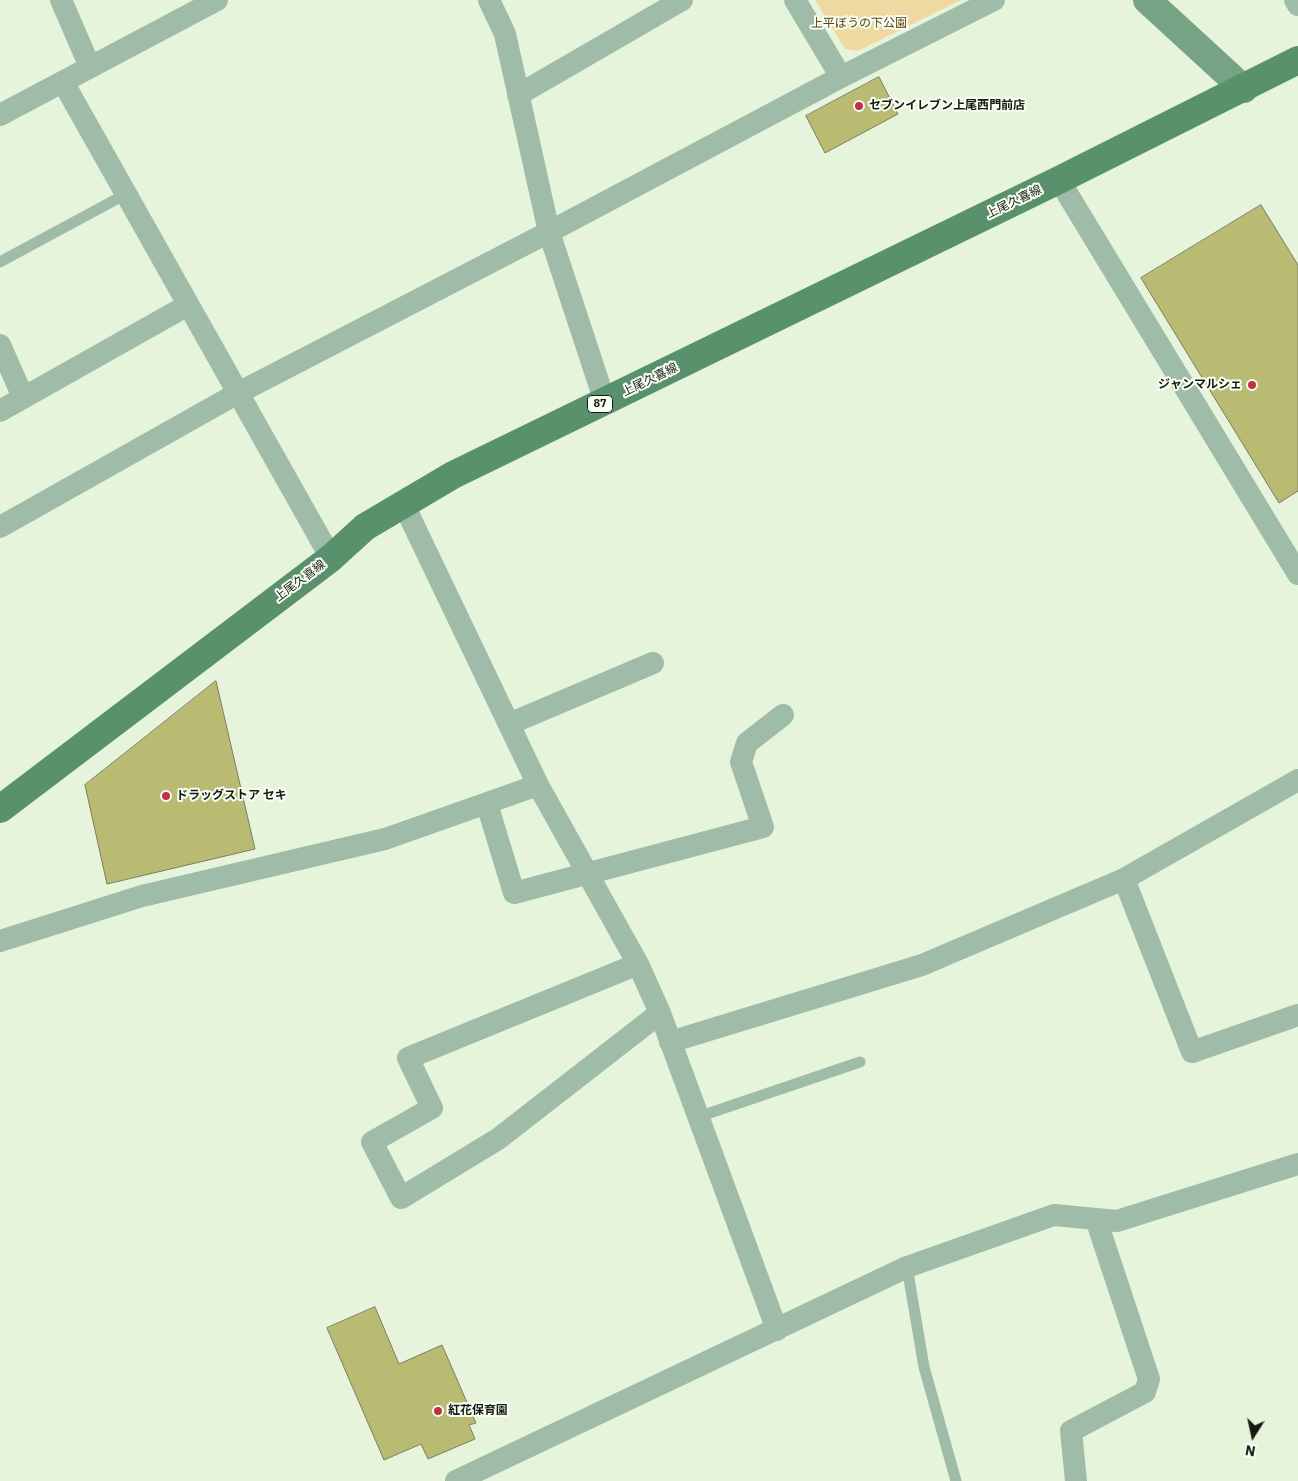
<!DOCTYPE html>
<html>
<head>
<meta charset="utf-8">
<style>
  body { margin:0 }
  #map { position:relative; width:1298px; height:1481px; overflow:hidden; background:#e6f4dc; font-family:"IBM Plex Sans",sans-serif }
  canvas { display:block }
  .north { position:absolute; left:1228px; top:1411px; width:50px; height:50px; -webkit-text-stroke:4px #f8fef4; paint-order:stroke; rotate:190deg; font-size:14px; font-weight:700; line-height:20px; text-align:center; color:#161b12 }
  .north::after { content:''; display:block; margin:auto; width:18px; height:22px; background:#161b12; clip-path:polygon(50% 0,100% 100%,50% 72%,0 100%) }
</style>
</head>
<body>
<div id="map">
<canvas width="1298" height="1481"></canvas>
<div class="north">N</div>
</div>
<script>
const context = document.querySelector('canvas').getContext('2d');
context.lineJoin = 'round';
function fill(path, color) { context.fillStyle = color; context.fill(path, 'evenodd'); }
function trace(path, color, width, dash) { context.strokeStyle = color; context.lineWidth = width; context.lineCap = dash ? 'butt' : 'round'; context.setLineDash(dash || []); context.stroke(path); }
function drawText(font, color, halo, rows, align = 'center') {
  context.font = font + ' "IBM Plex Sans","Noto Sans JP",sans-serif'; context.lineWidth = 4; context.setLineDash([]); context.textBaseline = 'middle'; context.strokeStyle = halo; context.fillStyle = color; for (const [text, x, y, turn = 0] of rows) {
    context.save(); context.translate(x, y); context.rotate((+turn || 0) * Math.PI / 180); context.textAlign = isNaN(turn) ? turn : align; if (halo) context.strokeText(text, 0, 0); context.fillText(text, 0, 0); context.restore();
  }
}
fill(new Path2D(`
  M 815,0 L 961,0 L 858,51 L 845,49 Z`), '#f0d9a1');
const building = new Path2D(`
  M 879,77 L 898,114 L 825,153 L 806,116 Z
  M 1261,205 L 1298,265 L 1298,491 L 1279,503 L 1141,278 Z
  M 216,681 L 255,849 L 107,884 L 85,785 Z
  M 375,1307 L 399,1364 L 442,1345 L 476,1423 L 469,1425 L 475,1439 L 428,1459 L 421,1444 L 384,1460 L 327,1328 Z`);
fill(building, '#b9bb72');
trace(building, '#7b7c64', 1);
trace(new Path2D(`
  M 0,262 L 126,194
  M 698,1117 L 860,1062
  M 907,1267 L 924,1367 L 956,1481`), '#9fbca8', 11);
trace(new Path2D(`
  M 61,0 L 90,67
  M 489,0 L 505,34 L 549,232 L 605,402
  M 795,0 L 841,77
  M 1295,0 L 1298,5
  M 63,82 L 331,558
  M 518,95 L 682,0
  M 0,115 L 217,0
  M 1059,180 L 1298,574
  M 0,345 L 23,397
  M 0,411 L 188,305
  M 404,505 L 538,785 L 638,964 L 660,1013 L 777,1330
  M 0,527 L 238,393 L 549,232 L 841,77 L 994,0
  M 509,724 L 653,663
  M 487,804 L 514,893 L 763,827 L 741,762 L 747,743 L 783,715
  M 1124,879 L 1192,1052 L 1298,1015
  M 0,941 L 142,896 L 385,839 L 538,785
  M 638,964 L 408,1058 L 432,1108 L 372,1142 L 401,1198 L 498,1139 L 660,1013
  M 670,1042 L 922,965 L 1124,879 L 1298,780
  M 456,1481 L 907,1267 L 1054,1215 L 1117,1221 L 1298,1164
  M 1076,1481 L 1071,1431 L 1145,1392 L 1149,1379 L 1096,1219`), '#9fbca8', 22);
trace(new Path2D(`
  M 1147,0 L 1244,89`), '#77a385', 28);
trace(new Path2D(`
  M 0,809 L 331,558 L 365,527 L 453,475 L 1059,180 L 1298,60`), '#59916d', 28);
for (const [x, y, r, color] of [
  [859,106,5,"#c13141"],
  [1252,385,5,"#c13141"],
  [166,796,5,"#c13141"],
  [438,1411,5,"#c13141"]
]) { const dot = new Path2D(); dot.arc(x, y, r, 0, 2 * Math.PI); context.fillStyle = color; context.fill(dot); trace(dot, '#f8fef4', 2); }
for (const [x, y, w] of [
  [600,404,25]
]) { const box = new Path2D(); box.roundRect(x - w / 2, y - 8.5, w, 17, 4); context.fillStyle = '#f8fef4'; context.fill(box); trace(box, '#161b12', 1); }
drawText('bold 11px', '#161b12', null, [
  ["87",600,404]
]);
drawText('12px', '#5a450e', '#f8fef4', [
  ["上平ぼうの下公園",859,24]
]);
drawText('bold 12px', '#161b12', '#f8fef4', [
  ["セブンイレブン上尾西門前店",869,106],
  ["ジャンマルシェ",1242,385,"right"],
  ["ドラッグストア セキ",176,796],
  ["紅花保育園",448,1411]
], 'left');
drawText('12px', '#161b12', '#f8fef4', [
  ["上尾久喜線",1014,202,-26],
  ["上尾久喜線",650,380,-26],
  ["上尾久喜線",300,581,-37]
]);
</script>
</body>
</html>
